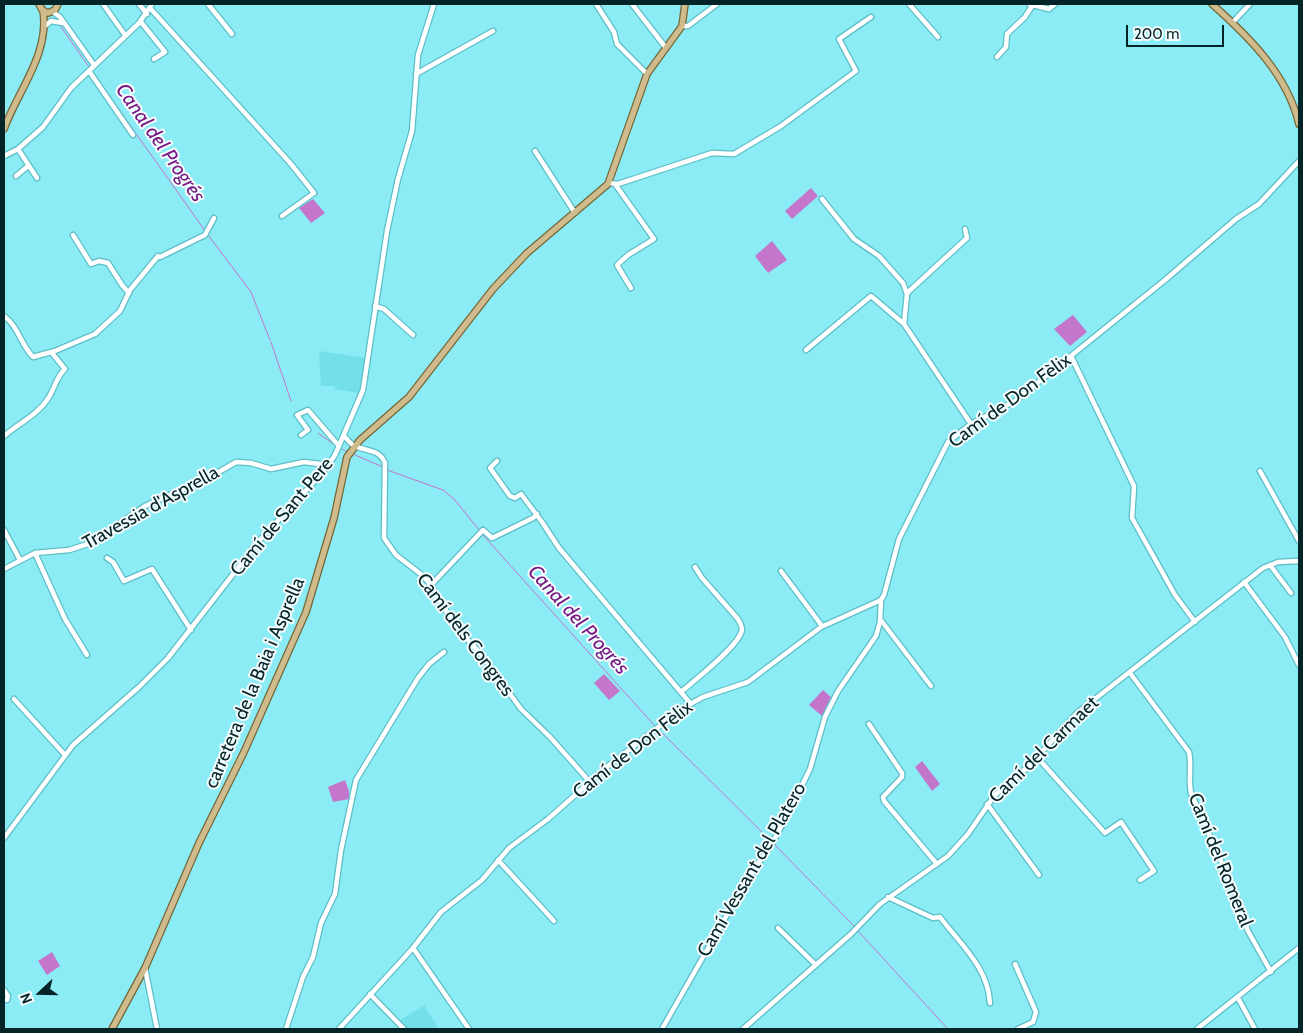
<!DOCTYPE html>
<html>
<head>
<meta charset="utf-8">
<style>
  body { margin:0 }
  #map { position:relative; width:1303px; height:1033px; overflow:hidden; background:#8becf5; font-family:Cabin,sans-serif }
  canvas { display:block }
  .frame { position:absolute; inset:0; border:5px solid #042427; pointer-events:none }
  .north { position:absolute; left:15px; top:968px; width:50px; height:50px; -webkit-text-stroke:4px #f4fcfd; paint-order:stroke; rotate:249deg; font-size:14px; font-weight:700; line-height:20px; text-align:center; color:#042427 }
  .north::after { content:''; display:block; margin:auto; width:18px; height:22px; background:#042427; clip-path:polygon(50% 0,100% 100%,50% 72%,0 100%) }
  .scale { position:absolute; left:1126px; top:25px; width:98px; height:22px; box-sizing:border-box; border:2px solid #042427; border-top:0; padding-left:6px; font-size:15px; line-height:18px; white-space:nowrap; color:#042427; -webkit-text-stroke:4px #f4fcfd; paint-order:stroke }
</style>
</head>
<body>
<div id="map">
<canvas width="1303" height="1033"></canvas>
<div class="frame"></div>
<div class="north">N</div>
<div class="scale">200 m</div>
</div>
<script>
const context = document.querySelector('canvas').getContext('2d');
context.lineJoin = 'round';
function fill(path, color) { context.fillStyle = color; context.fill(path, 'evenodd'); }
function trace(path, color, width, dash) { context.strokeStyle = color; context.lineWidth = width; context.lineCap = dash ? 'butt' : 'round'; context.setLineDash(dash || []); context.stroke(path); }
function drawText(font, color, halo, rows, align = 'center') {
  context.font = font + ' Cabin,sans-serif'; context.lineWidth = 4; context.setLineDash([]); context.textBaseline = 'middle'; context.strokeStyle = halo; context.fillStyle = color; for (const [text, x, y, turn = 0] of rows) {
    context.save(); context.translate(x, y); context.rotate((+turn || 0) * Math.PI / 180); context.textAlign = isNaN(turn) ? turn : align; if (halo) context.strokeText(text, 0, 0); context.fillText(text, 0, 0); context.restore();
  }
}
fill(new Path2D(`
  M 319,351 L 365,358 L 359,393 L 335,389 L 335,386 L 321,386 Z
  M 424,1005 L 439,1029 L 406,1029 L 399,1021 Z`), '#73dfe9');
fill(new Path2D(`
  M 811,188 L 818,196 L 792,219 L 785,211 Z
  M 313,199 L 325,213 L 311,223 L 299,208 Z
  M 772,241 L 787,260 L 768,273 L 755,256 Z
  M 1073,315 L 1087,332 L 1070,346 L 1054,329 Z
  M 604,674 L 620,691 L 609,700 L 594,683 Z
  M 823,690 L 831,697 L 822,716 L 809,705 Z
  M 922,761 L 940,784 L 932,791 L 915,767 Z
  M 345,780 L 349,791 L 349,799 L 333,802 L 328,787 Z
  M 52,952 L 60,966 L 47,975 L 38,961 Z`), '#c376cb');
trace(new Path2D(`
  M 59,24 L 89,67
  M 95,76 L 206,232
  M 208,235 L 251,292 L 270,340
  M 271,342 L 291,401
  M 318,433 L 336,446
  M 342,449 L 347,452
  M 355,455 L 383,467
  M 387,470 L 443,490 L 455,500 L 479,530
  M 482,534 L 654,725
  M 658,729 L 771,841
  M 775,845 L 854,926
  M 858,931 L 948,1029`), '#c376cb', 1);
const minor = new Path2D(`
  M 103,4 L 125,35
  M 139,4 L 147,14
  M 208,4 L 232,34
  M 596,4 L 614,32 L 617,44 L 647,74
  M 632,4 L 666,48
  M 909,4 L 938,37
  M 1029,4 L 1049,9 L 1055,4
  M 150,8 L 291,164 L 314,193 L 282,216
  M 53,12 L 60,17 L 94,65
  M 141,22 L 165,52 L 154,59
  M 1233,22 L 1250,4
  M 45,26 L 51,21 L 63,23
  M 682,26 L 688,26 L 717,4
  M 997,57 L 1006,47 L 1007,34 L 1025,17 L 1032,6
  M 89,71 L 133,135
  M 416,74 L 493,31
  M 18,149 L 37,178
  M 535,151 L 575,213
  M 4,156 L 18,149 L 43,127 L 71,88 L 139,23 L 152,4
  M 16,176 L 28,166
  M 609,183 L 618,184 L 712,153 L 734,154 L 781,126 L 856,71 L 839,39 L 871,17
  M 615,184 L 654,239 L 628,255 L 617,265 L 631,288
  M 822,199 L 854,239 L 879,256 L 903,283 L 907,294 L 904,324 L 971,424
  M 73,235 L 91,264 L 99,261 L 108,263 L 122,285 L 129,293
  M 160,257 L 205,235 L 214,218
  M 907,293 L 967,238 L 965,229
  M 375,306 L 384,309 L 413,335
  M 4,316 C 18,326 21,345 33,357 L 55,351 L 95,334 L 120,311 L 130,290 L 158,256
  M 806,350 L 871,296 L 904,324
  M 1071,356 L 1134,486 L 1132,518 L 1175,595 L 1195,622
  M 301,435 L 308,430 L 297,415 L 308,410 L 339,446
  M 4,436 C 19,423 38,415 49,397 C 55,388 56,377 65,369 L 52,353
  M 344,436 C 347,439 350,443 353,445 C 365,452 379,448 385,463 L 384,538 L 396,555 L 422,575 L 431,585 L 455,626 L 481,654 L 521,709 L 550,737 L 590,782
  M 497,461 L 490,468 L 510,496 L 515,498 L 521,494 L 542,522 L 559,548 L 690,703
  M 1260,471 L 1299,541
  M 4,530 L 20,560
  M 35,553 L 65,619 L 87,655
  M 107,558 L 113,562 L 124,581 L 152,569 L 191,630
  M 1270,565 L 1291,593
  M 4,569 L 35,553 L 69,550 L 91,543 L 145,506 L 210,477 L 236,462 L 251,463 L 271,469 L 304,462 L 328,465
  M 781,571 L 822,626
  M 1244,582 L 1285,637 L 1299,665
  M 431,585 L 483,530 L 492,538 L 533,518 L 537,514
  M 880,619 L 931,686
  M 1130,673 L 1189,752 C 1192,765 1188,779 1191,793 L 1235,893 L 1248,931 L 1271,972
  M 682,691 C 695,680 739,646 742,630 C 742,625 740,623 738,619 L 702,578 L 695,567
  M 14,699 L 65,755
  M 869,724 L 902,773 L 902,777 L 883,797 L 884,801 L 937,864
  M 1037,757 L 1105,833 L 1121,822 L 1154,871 L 1140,880
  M 987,804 L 1039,875
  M 4,838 L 73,745 L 139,687 L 168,658 L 258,542 L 324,471 L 335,455 L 363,390 L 387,231 L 398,179 L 412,131 L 418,55 L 434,4
  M 498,860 L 554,921
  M 888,897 L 933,918 L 940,917 C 960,944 988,967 990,1003
  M 778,928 L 816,965
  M 413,948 L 469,1029
  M 1015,964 L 1036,1012 L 1033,1022 L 1018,1029
  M 145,968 L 157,1029
  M 4,990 L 8,996 L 7,1000
  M 370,994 L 404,1029
  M 1238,998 L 1255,1029
  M 286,1029 L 303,977 L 313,957 L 321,923 L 335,894 L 341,850 L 356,780 L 418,678 L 429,664 L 444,652
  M 339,1029 L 413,948 L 441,912 L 482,880 L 509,848 L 548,819 L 608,766 L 683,708 L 703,697 L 748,682 L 821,627 L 881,600 L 884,595 L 899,539 L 948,442 L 971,424 L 1015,401 L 1165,280 L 1236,219 L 1259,204 L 1299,161
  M 662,1029 L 748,878 L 773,842 L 788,814 L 810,769 L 825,717 L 838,691 L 876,636 L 880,622 L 881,600
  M 743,1029 L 851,934 L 880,904 L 948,856 L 968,834 L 994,796 L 1029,766 L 1077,713 L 1263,568 L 1278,562 L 1299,561
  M 1197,1029 L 1299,948`);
const major = new Path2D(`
  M 39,4 L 42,10 L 48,13 L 55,10 L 58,4
  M 1212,4 C 1249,37 1287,74 1299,124
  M 4,129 C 18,90 50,54 43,10
  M 112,1029 L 145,968 L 199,843 L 244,752 L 306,612 L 334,518 L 347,457 L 360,440 L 409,397 L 493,289 L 527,253 L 608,184 L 647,74 L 682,26 L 685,4`);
trace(minor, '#5cbec7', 7);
trace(major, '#746838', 8);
trace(minor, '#fff', 4.5);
trace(major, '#d0bb8d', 5.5);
drawText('19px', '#042427', '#f4fcfd', [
  ["Camí de Don Fèlix",1010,401,-36],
  ["Travessia d'Asprella",151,508,-29],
  ["Camí de Sant Pere",282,517,-50],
  ["Camí dels Congres",465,635,53],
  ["carretera de la Baia i Asprella",255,683,-67],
  ["Camí de Don Fèlix",633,750,-38],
  ["Camí del Carmaet",1044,750,-44],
  ["Camí del Romeral",1220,860,68],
  ["Camí Vessant del Platero",752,870,-60]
]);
drawText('italic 20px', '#781882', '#f4fcfd', [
  ["Canal del Progrés",160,143,55],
  ["Canal del Progrés",578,620,48]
]);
</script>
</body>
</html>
